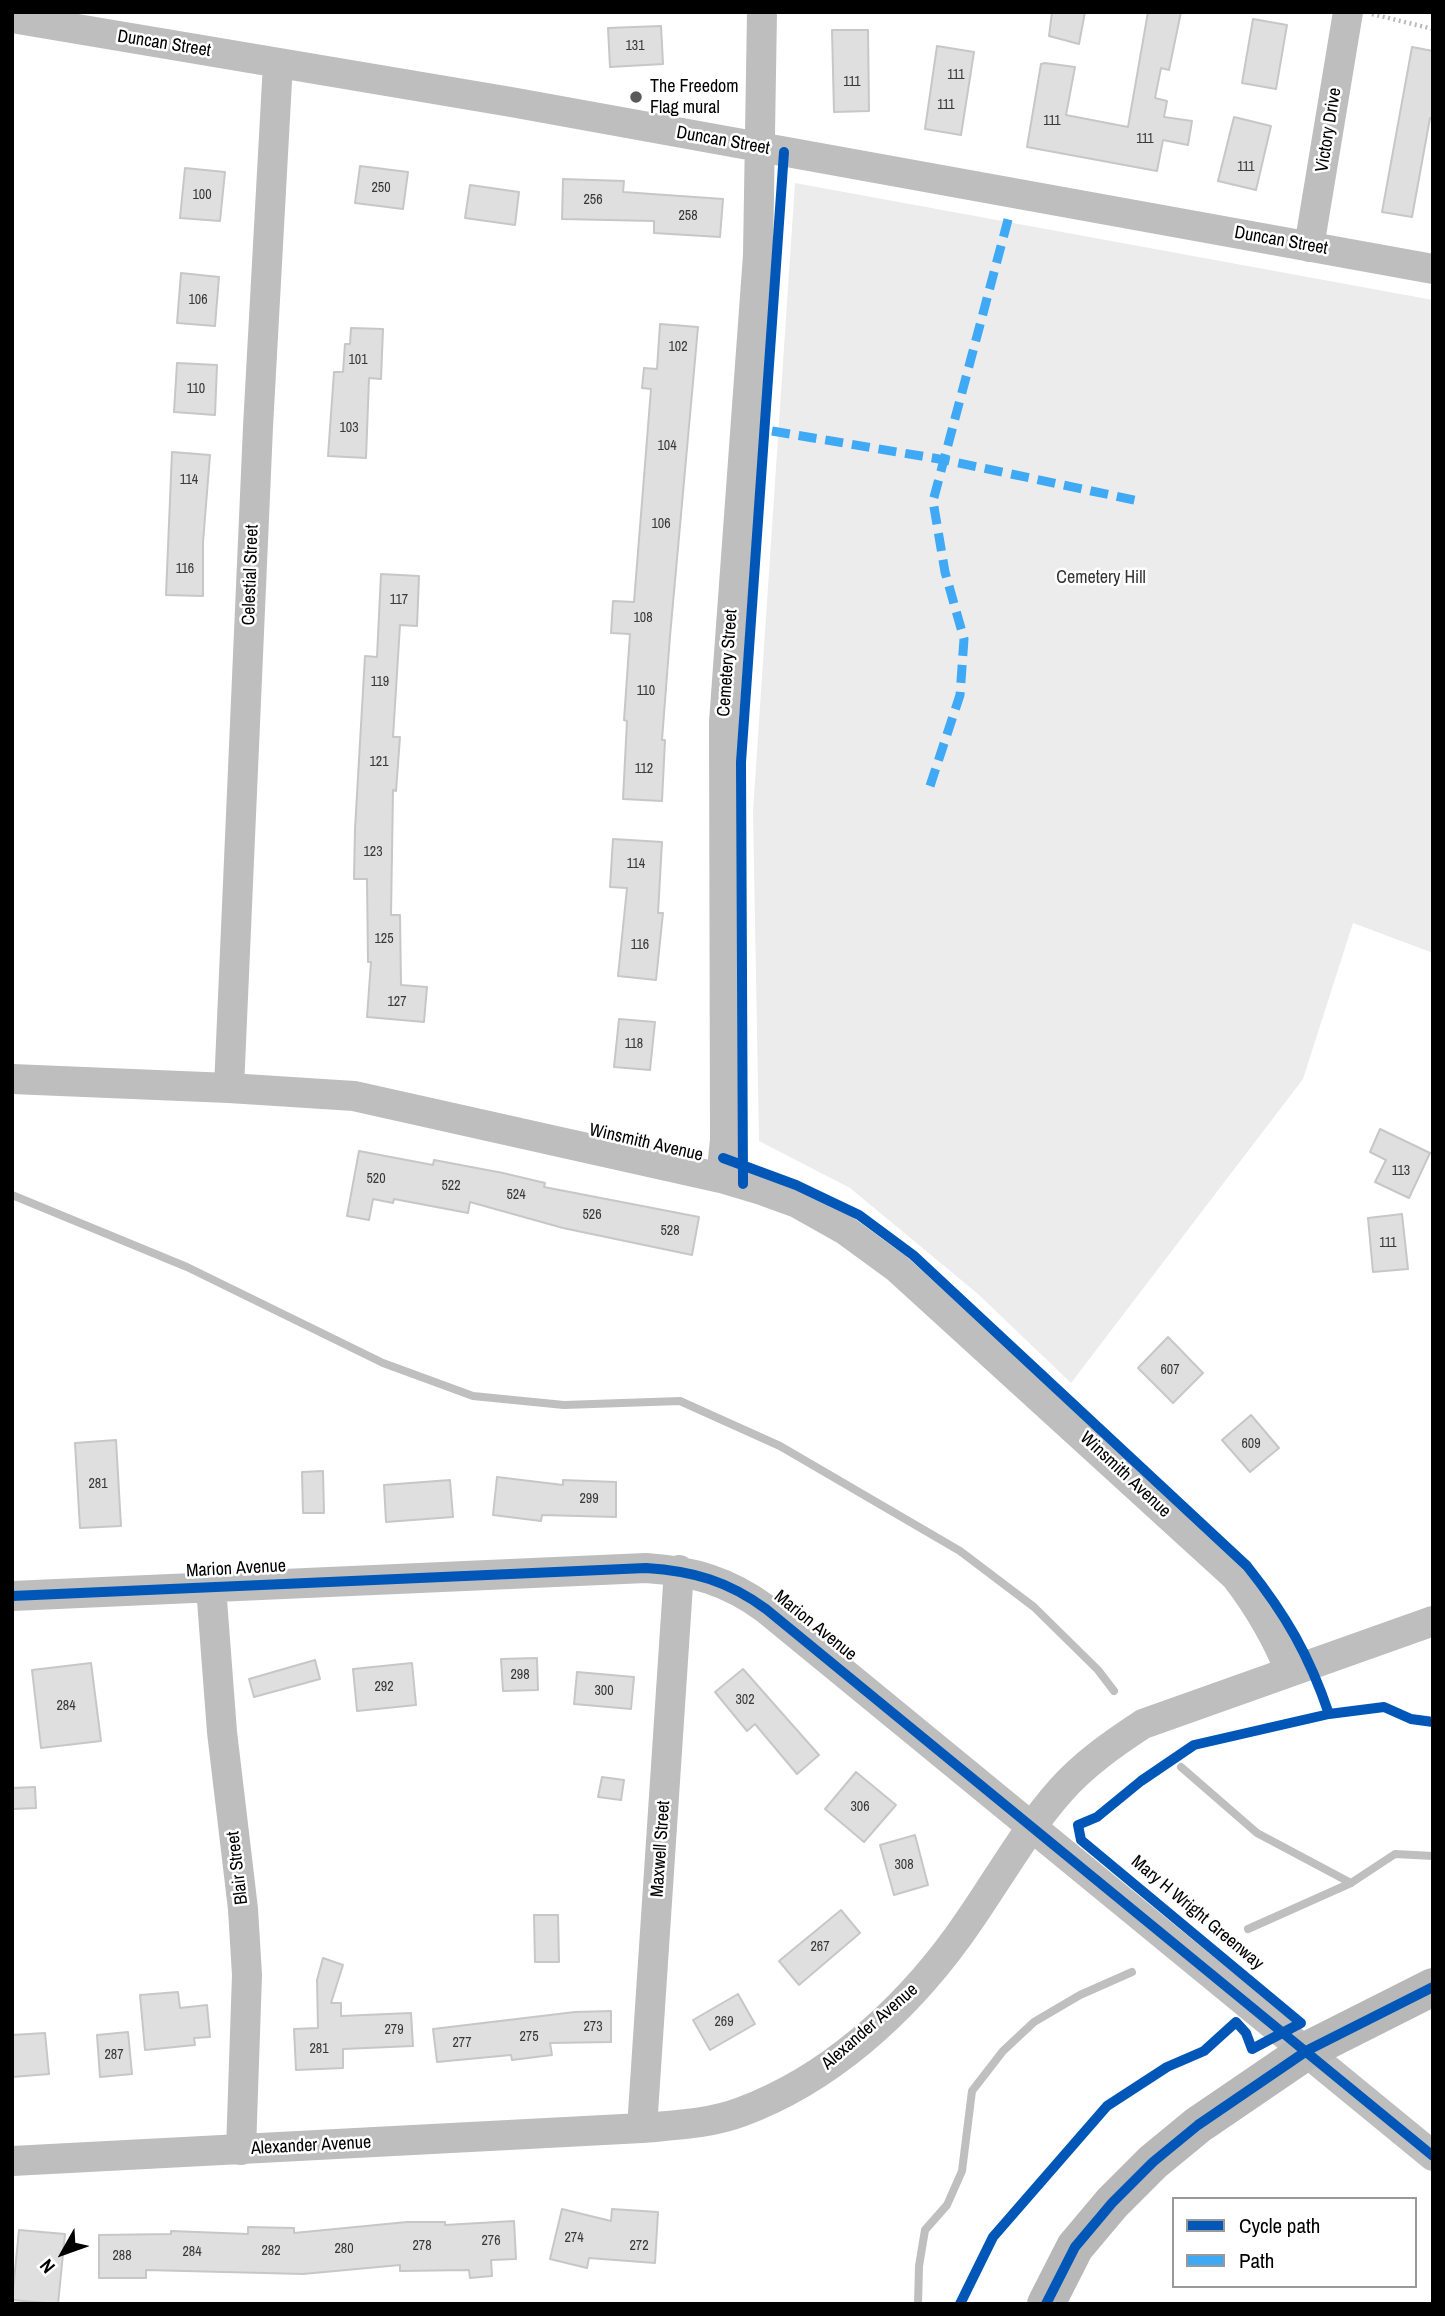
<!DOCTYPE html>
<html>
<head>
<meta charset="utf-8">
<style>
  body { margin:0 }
  #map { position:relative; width:1445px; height:2316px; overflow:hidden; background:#fff; font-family:"Archivo Narrow",sans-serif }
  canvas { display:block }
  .frame { position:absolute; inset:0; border:14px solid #000; pointer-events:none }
  .legend { position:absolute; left:1172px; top:2197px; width:245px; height:91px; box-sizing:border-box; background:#fff; border:2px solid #999; margin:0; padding:9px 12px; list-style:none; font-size:21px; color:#000 }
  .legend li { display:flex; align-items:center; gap:14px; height:35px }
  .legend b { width:35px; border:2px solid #999 }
  .north { position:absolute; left:28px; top:2218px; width:70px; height:70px; -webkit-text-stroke:5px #fff; paint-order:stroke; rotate:230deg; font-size:19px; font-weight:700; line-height:28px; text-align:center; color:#000 }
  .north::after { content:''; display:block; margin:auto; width:24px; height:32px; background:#000; clip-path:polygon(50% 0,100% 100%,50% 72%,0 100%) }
</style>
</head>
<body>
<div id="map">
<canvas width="1445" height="2316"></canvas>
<div class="frame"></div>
<ul class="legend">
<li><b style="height:9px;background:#0057b8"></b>Cycle path</li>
<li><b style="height:9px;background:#3fa9f5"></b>Path</li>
</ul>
<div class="north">N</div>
</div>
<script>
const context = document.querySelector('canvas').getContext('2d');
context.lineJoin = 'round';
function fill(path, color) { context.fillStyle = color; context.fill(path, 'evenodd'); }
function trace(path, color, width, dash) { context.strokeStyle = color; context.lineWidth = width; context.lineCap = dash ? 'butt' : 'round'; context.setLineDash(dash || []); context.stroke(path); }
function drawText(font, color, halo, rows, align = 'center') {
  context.font = font + ' "Archivo Narrow",sans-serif'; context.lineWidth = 5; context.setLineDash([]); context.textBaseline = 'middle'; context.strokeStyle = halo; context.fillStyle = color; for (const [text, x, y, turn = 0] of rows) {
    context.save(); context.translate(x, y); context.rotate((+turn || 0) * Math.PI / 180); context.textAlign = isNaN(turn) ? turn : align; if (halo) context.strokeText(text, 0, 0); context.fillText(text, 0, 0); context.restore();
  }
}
fill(new Path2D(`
  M 795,183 L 1433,300 L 1433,953 L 1353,923 L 1303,1079 L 1071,1383 L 978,1294 L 850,1188 L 759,1141 L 753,811 Z`), '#ececec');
trace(new Path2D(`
  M 12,1195 L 187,1267 L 383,1363 L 473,1396 L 564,1405 L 680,1401 L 780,1446 L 960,1551 L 1034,1607 L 1098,1670 L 1114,1691
  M 1181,1767 L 1257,1833 L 1351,1883
  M 1248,1929 L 1351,1883 L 1395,1854 L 1433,1856
  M 918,2304 L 919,2266 L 925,2230 L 947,2205 L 962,2171 L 972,2091 L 1003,2051 L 1034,2022 L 1080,1995 L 1132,1972`), '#bfbfbf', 8);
const building = new Path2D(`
  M 1052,12 L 1085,12 L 1079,44 L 1049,36 Z
  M 1148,12 L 1181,12 L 1169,70 L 1161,68 L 1155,98 L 1167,101 L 1164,117 L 1192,121 L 1188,145 L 1163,140 L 1157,171 L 1027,147 L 1041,64 L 1045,63 L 1075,67 L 1066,115 L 1128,127 Z
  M 1253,19 L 1287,25 L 1276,89 L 1242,83 Z
  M 661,26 L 663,64 L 610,67 L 608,28 Z
  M 832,30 L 868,30 L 869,111 L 834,112 Z
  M 937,46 L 974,52 L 961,135 L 925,129 Z
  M 1412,47 L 1433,51 L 1433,119 L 1430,118 L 1412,217 L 1382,212 Z
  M 1234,117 L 1271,126 L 1256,190 L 1218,181 Z
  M 360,166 L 408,172 L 403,209 L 355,203 Z
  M 185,168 L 225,172 L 220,221 L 180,218 Z
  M 563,179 L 624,181 L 623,192 L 723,199 L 720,237 L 654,233 L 654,221 L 562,219 Z
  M 470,185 L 519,192 L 515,225 L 465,218 Z
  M 181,273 L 219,277 L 215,326 L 177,323 Z
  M 660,324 L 698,327 L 670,636 L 662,740 L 665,740 L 662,801 L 623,799 L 627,721 L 624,720 L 630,634 L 611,633 L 613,601 L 634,602 L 651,389 L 642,388 L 644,368 L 657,369 Z
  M 351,328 L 383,329 L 381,379 L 369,378 L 366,458 L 328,456 L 334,372 L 343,372 L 345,344 L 350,344 Z
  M 177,363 L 217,365 L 215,415 L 174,412 Z
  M 172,452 L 210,455 L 203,542 L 203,596 L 166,595 Z
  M 381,574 L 419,576 L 417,626 L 400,625 L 393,737 L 400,737 L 396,791 L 393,790 L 391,915 L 400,915 L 401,985 L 427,987 L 424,1022 L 367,1017 L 371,962 L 368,962 L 367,879 L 354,879 L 355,829 L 365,656 L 377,657 Z
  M 613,839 L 662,842 L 658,913 L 663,913 L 656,980 L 618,976 L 627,888 L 610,887 Z
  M 619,1019 L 655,1022 L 650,1070 L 614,1067 Z
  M 1380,1129 L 1430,1153 L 1409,1198 L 1375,1182 L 1386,1160 L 1370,1152 Z
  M 359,1151 L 433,1165 L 434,1160 L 503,1173 L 545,1183 L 544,1187 L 699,1217 L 692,1255 L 563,1228 L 470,1202 L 468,1213 L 394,1199 L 393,1203 L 373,1199 L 369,1220 L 347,1216 Z
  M 1402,1214 L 1408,1269 L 1373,1272 L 1368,1218 Z
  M 1168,1337 L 1203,1373 L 1173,1403 L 1138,1368 Z
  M 1251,1415 L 1279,1448 L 1250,1472 L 1222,1440 Z
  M 116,1440 L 121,1526 L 80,1528 L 75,1443 Z
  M 323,1471 L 324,1513 L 303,1513 L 302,1472 Z
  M 497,1477 L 563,1485 L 563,1480 L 616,1482 L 616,1517 L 542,1515 L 541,1521 L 493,1515 Z
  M 450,1480 L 453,1517 L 386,1522 L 384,1485 Z
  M 537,1658 L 538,1690 L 503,1691 L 501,1659 Z
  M 315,1660 L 320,1679 L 254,1697 L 249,1679 Z
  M 91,1663 L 101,1741 L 41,1748 L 32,1670 Z
  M 412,1663 L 416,1705 L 357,1711 L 353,1669 Z
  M 743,1669 L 819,1755 L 797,1774 L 755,1724 L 747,1731 L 715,1692 Z
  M 577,1672 L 634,1677 L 631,1709 L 574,1704 Z
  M 856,1772 L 896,1805 L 864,1842 L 825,1809 Z
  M 602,1777 L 624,1780 L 621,1800 L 598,1797 Z
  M 35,1787 L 36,1808 L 12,1809 L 12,1788 Z
  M 915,1835 L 928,1885 L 894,1895 L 880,1845 Z
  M 841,1910 L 860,1933 L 799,1985 L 779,1961 Z
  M 534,1915 L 558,1915 L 559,1962 L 535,1962 Z
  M 323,1958 L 343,1965 L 331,2003 L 341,2003 L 341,2016 L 411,2013 L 413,2046 L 343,2049 L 343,2068 L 296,2070 L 294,2029 L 318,2028 L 317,1980 Z
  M 178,1992 L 180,2008 L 207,2005 L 210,2037 L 194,2038 L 195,2045 L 145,2050 L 140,1995 Z
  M 738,1994 L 755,2024 L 710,2050 L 693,2020 Z
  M 611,2011 L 611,2042 L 550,2043 L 552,2055 L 512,2060 L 511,2055 L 437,2062 L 433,2029 L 575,2012 Z
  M 128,2032 L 132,2074 L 100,2077 L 97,2035 Z
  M 45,2033 L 49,2074 L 12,2077 L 12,2035 Z
  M 562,2209 L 611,2221 L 612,2209 L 658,2212 L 655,2263 L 589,2258 L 587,2268 L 550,2259 Z
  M 514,2221 L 516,2259 L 491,2260 L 492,2276 L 470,2278 L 469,2270 L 400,2271 L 400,2265 L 303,2274 L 146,2270 L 146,2278 L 99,2278 L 99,2235 L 171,2234 L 171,2231 L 248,2234 L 248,2227 L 294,2228 L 294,2233 L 407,2222 L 445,2222 L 445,2225 Z
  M 19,2230 L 65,2234 L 58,2304 L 12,2300 Z`);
fill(building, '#dfdfdf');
trace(building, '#c7c7c7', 2);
trace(new Path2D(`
  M 1372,14 L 1433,29`), '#b9b9b9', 4.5, [2, 3.5]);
trace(new Path2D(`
  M 12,18 L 511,102 L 1433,269
  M 1309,247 L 1348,12
  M 12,1079 L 229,1088 L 354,1096 L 721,1178 L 761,1190 L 797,1203 L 845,1230 L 897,1268 L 1236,1577 C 1259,1607 1276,1636 1290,1671
  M 229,1088 L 258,427 L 278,63
  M 721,1178 L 725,1140 L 724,722 L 758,255 L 762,12
  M 211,1587 L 222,1732 L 243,1909 L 247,1975 L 241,2150
  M 12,1596 L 646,1568 C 693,1571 728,1581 766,1609 L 1433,2156
  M 642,2128 L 679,1570
  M 12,2161 L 642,2128 C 675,2125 709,2124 741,2112 C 828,2080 903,2012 957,1938 C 993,1889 1021,1835 1061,1790 C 1084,1764 1114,1743 1143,1724 L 1433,1621`), '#bebebe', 30);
trace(new Path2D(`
  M 1046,2304 L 1075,2247 L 1112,2203 L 1153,2162 L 1198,2125 L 1308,2050 L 1433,1987`), '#b8b8b8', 38);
trace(new Path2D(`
  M 772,431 L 945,460 L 1139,501
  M 930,786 L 960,695 L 964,639 L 945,572 L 933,501 L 1009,216`), '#3fa9f5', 9, [18, 9]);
trace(new Path2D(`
  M 723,1158 L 796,1185 L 859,1215 L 913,1255 L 1247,1566 C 1286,1615 1309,1655 1329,1714
  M 743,1184 L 741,762 L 784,152
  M 12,1596 L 646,1568 C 693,1571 728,1581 766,1609 L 1433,2156
  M 960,2304 L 993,2237 L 1107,2106 L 1167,2067 L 1204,2051 L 1236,2022 L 1246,2033 L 1252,2049 L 1301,2023 L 1081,1840 L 1078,1825 L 1097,1817 L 1141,1781 L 1194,1745 L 1329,1714 L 1384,1707 L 1411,1719 L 1433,1722
  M 1046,2304 L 1075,2247 L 1112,2203 L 1153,2162 L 1198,2125 L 1308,2050 L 1433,1987`), '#0057b8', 10);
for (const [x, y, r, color] of [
  [636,97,7,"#595959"]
]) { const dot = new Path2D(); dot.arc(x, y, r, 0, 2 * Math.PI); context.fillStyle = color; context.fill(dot); trace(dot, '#fff', 2.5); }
drawText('14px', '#383838', null, [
  ["131",635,46],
  ["111",956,75],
  ["111",852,82],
  ["111",946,105],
  ["111",1052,121],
  ["111",1145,139],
  ["111",1246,167],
  ["250",381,188],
  ["100",202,195],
  ["256",593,200],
  ["258",688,216],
  ["106",198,300],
  ["102",678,347],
  ["101",358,360],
  ["110",196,389],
  ["103",349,428],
  ["104",667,446],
  ["114",189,480],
  ["106",661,524],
  ["116",185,569],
  ["117",399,600],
  ["108",643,618],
  ["119",380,682],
  ["110",646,691],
  ["121",379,762],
  ["112",644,769],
  ["123",373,852],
  ["114",636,864],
  ["125",384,939],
  ["116",640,945],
  ["127",397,1002],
  ["118",634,1044],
  ["113",1401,1171],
  ["520",376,1179],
  ["522",451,1186],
  ["524",516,1195],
  ["526",592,1215],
  ["528",670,1231],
  ["111",1388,1243],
  ["607",1170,1370],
  ["609",1251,1444],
  ["281",98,1484],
  ["299",589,1499],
  ["298",520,1675],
  ["292",384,1687],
  ["300",604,1691],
  ["302",745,1700],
  ["284",66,1706],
  ["306",860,1807],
  ["308",904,1865],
  ["267",820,1947],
  ["269",724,2022],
  ["273",593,2027],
  ["279",394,2030],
  ["275",529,2037],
  ["277",462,2043],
  ["281",319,2049],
  ["287",114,2055],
  ["274",574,2238],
  ["276",491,2241],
  ["278",422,2246],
  ["272",639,2246],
  ["280",344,2249],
  ["282",271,2251],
  ["284",192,2252],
  ["288",122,2256]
]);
drawText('18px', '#000', '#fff', [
  ["Duncan Street",164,44,9],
  ["Victory Drive",1329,130,-81],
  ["Duncan Street",723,141,10],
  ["Duncan Street",1281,241,10],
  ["Celestial Street",251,575,-88],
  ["Cemetery Street",728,663,-86],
  ["Winsmith Avenue",646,1143,13],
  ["Winsmith Avenue",1125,1475,43],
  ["Marion Avenue",236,1569,-3],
  ["Marion Avenue",815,1626,39],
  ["Maxwell Street",661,1849,-86],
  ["Blair Street",238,1868,-97],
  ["Mary H Wright Greenway",1197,1913,40],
  ["Alexander Avenue",870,2027,-41],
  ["Alexander Avenue",311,2146,-3]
]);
drawText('18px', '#000', '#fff', [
  ["The Freedom",650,87],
  ["Flag mural",650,108]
], 'left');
drawText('18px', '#333', '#fff', [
  ["Cemetery Hill",1101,578]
]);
</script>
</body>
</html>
